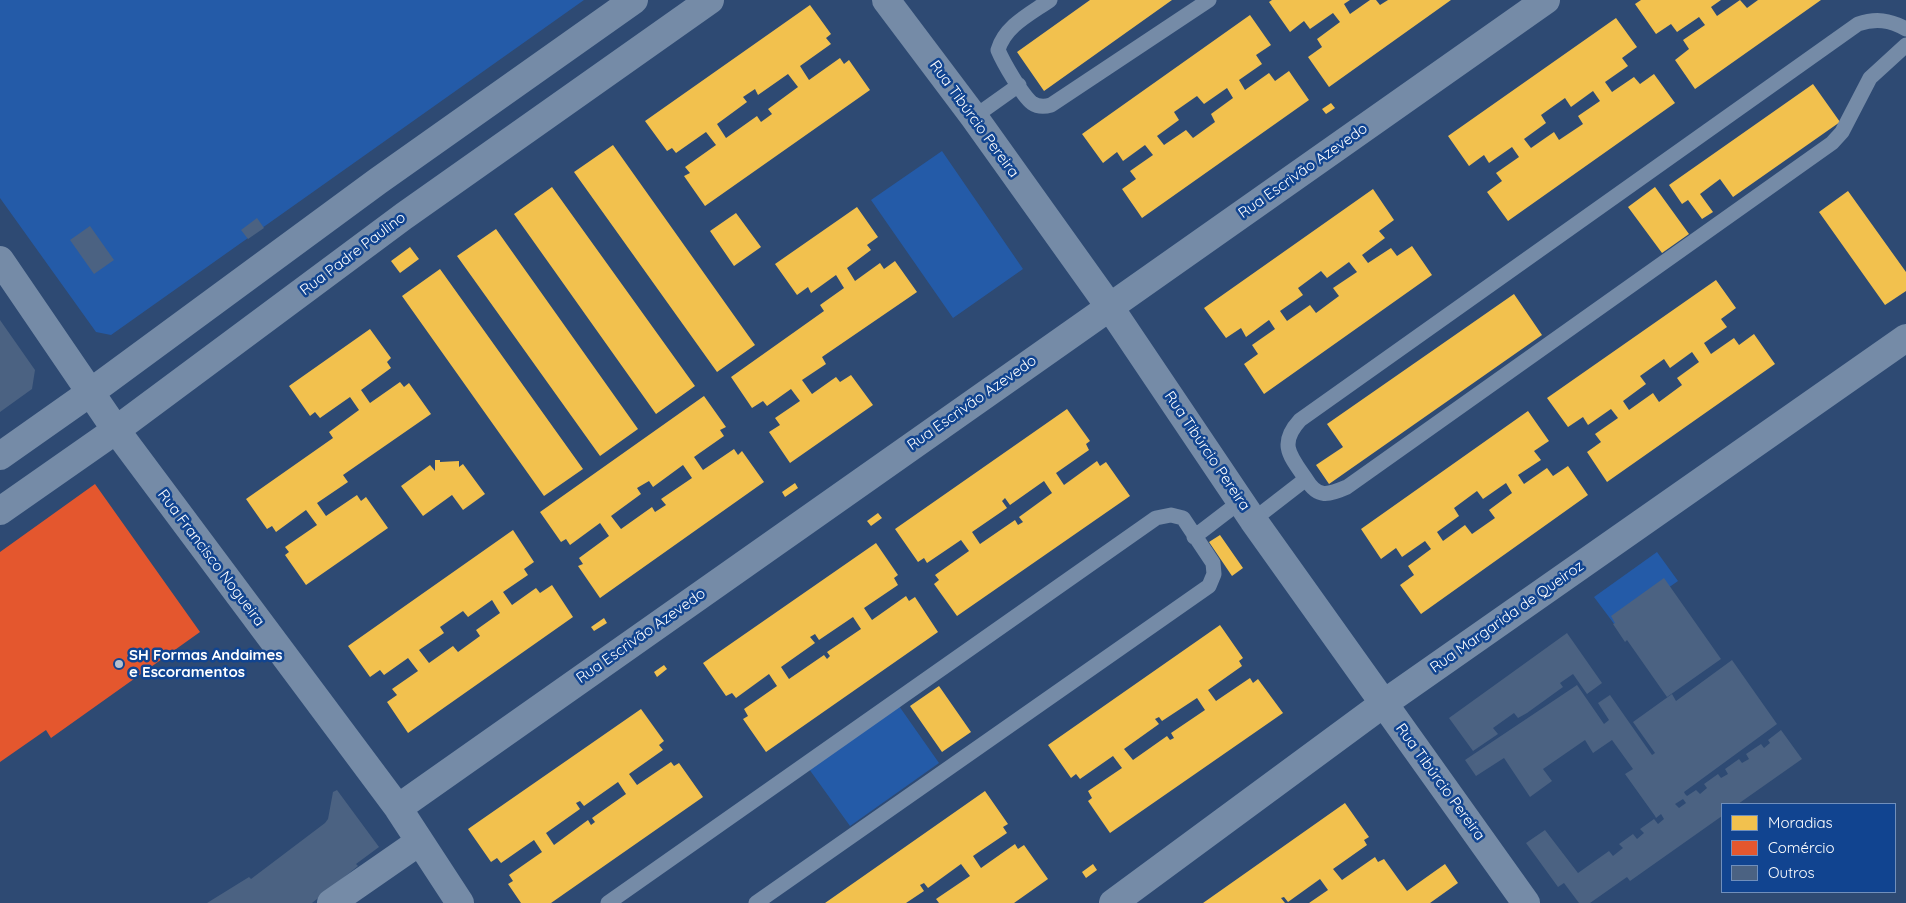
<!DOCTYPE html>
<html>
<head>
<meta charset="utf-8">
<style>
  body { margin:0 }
  #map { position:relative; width:1906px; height:903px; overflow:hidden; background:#2e4a73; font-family:Quicksand,sans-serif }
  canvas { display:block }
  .legend { position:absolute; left:1721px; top:803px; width:175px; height:90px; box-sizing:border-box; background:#114490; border:1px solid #708fbc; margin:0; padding:6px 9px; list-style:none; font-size:15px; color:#fff }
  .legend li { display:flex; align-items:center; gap:10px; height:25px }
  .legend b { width:25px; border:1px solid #708fbc }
</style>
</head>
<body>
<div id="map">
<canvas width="1906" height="903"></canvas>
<ul class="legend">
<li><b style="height:14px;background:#f2c14e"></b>Moradias</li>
<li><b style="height:14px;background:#e4572e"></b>Comércio</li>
<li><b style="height:14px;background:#4b6282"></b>Outros</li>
</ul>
</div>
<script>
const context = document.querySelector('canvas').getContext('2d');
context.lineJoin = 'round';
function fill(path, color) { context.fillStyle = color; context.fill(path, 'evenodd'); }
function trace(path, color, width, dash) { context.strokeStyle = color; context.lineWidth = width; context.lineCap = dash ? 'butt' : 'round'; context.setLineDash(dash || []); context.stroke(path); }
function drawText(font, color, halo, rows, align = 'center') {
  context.font = font + ' Quicksand,sans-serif'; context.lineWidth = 5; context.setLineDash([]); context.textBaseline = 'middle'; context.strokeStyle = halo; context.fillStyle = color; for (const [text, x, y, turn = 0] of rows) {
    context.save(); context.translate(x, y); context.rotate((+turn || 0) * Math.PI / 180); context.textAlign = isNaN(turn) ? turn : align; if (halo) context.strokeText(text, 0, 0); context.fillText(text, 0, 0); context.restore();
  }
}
fill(new Path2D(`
  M 0,0 L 584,0 L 111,335 L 96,332 L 0,198 Z
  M 942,151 L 1023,269 L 953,318 L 871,200 Z
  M 1657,552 L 1678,581 L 1615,625 L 1594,597 Z
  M 899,706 L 939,763 L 850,826 L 809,769 Z`), '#245ba8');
fill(new Path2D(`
  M 1090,0 L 1172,0 L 1044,91 L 1017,52 Z
  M 1272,0 L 1350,0 L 1344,4 L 1350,14 L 1370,0 L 1376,0 L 1380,5 L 1388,0 L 1451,0 L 1329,87 L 1308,57 L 1322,47 L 1317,39 L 1340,22 L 1333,13 L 1310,29 L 1304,21 L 1290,32 L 1269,2 Z
  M 1641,0 L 1721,0 L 1711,7 L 1717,16 L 1740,0 L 1747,8 L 1758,0 L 1821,0 L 1695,89 L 1675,60 L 1689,49 L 1683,40 L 1705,25 L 1699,17 L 1677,32 L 1671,24 L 1656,34 L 1635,4 Z
  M 810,5 L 831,34 L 826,38 L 831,44 L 800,66 L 809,80 L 840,58 L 844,64 L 849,60 L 870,90 L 705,206 L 684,176 L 690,173 L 685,167 L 716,145 L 706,132 L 676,153 L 672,148 L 667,151 L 645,121 ZM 788,74 L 798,87 L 768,109 L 772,114 L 761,122 L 757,116 L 726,138 L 717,124 L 747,102 L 743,97 L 755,89 L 758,95 Z
  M 1250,15 L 1271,45 L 1256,55 L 1262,64 L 1239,80 L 1245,90 L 1269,73 L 1275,81 L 1289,71 L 1309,100 L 1142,218 L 1122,189 L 1136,179 L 1130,171 L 1153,155 L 1145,145 L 1123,161 L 1117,152 L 1103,163 L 1082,134 ZM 1227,88 L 1233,98 L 1211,114 L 1215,122 L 1193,138 L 1186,130 L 1164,145 L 1157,136 L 1179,120 L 1174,112 L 1197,96 L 1204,104 Z
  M 1616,18 L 1637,47 L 1622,58 L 1628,66 L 1605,82 L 1612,92 L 1634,77 L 1640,84 L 1654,74 L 1675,103 L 1508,221 L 1487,192 L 1502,181 L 1496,173 L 1519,157 L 1512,147 L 1489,163 L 1484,155 L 1469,166 L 1448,136 ZM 1593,91 L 1600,101 L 1578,116 L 1583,124 L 1559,140 L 1554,132 L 1531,148 L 1524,139 L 1546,123 L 1541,115 L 1565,98 L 1571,107 Z
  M 1813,84 L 1840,122 L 1733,197 L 1720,179 L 1700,194 L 1713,212 L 1702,219 L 1688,200 L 1682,204 L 1669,185 Z
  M 1331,103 L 1335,108 L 1326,114 L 1322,109 Z
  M 613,145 L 755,345 L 717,372 L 574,172 Z
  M 552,187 L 695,386 L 656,414 L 514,214 Z
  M 1655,187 L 1689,234 L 1662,253 L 1628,207 Z
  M 1373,189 L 1394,220 L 1379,231 L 1385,238 L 1362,255 L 1368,263 L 1391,248 L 1397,256 L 1412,246 L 1432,275 L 1264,394 L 1244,364 L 1258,354 L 1252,345 L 1275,329 L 1269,320 L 1246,337 L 1241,328 L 1226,338 L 1204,308 ZM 1349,262 L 1357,272 L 1333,288 L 1339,296 L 1316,313 L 1310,305 L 1287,321 L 1280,311 L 1303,295 L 1298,288 L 1321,271 L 1327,278 Z
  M 1848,191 L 1906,272 L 1906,291 L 1885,305 L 1819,212 Z
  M 857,207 L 878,237 L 867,245 L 871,250 L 847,268 L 855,281 L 880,263 L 884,269 L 895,261 L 917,292 L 822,357 L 826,364 L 802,380 L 812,394 L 836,377 L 840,382 L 851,375 L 873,405 L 790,463 L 769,432 L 780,425 L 775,418 L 800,401 L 791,389 L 767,406 L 763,401 L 752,408 L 731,377 L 824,311 L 820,305 L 844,288 L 836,275 L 811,293 L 808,287 L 797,295 L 775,264 Z
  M 736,213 L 761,247 L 734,266 L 710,231 Z
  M 496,229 L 638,429 L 600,456 L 457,256 Z
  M 410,247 L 419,259 L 400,273 L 391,261 Z
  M 440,269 L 583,469 L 544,496 L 402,296 Z
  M 1716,280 L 1736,308 L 1721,319 L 1727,327 L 1704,343 L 1711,354 L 1734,338 L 1739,345 L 1754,334 L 1775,364 L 1607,482 L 1587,452 L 1601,442 L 1595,434 L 1618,418 L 1611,409 L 1588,425 L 1583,417 L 1568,427 L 1547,398 ZM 1692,352 L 1699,362 L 1677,378 L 1682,385 L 1659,402 L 1653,393 L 1629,410 L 1623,401 L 1646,384 L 1640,376 L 1664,359 L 1670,368 Z
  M 1514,294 L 1542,335 L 1329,484 L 1316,465 L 1343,447 L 1327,424 Z
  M 370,329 L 391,358 L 387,362 L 391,368 L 361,390 L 370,403 L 400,382 L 404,387 L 409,383 L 431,414 L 343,475 L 348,482 L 317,503 L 326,516 L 357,495 L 361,501 L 366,497 L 388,528 L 306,585 L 285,555 L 289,552 L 285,547 L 317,525 L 306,510 L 276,532 L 272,526 L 267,529 L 246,499 L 333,438 L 329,432 L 359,410 L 350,397 L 320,418 L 315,412 L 310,416 L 289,386 Z
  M 704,396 L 726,427 L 720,430 L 724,436 L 694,457 L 703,470 L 734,449 L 738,455 L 742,451 L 764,482 L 600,598 L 578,566 L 583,564 L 579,558 L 609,536 L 600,523 L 570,545 L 566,539 L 561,542 L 540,512 ZM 683,465 L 692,478 L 661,499 L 666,505 L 655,512 L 652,507 L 621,529 L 611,516 L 641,494 L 637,488 L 649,481 L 653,487 Z
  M 1067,409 L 1090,441 L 1086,444 L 1089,450 L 1056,473 L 1064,485 L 1097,461 L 1100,466 L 1106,462 L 1130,496 L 957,616 L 934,584 L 939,580 L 935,575 L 969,551 L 961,540 L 927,563 L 924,558 L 918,562 L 895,529 ZM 1044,481 L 1052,493 L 1019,517 L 1023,522 L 1018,525 L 1015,520 L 980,544 L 972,532 L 1007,508 L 1002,501 L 1005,498 L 1010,505 Z
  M 1528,411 L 1549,441 L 1534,451 L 1541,460 L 1518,475 L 1524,484 L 1547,468 L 1553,476 L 1568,466 L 1588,495 L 1421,614 L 1400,585 L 1414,575 L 1408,566 L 1431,549 L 1425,541 L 1402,557 L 1396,548 L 1381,559 L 1361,529 ZM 1506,483 L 1512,493 L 1489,510 L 1495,518 L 1472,534 L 1465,525 L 1443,541 L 1437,532 L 1459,516 L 1454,508 L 1477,491 L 1483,499 Z
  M 435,460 L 440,460 L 440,462 L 459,461 L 459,467 L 463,464 L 485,494 L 463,510 L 452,495 L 423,516 L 401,486 L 430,465 L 435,471 Z
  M 795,483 L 798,488 L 785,497 L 782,492 Z
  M 878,513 L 882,518 L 871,526 L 867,521 Z
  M 513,530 L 534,562 L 524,569 L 528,575 L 503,592 L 512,605 L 536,588 L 540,593 L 552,585 L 573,617 L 408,733 L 387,702 L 397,695 L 392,689 L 418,671 L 408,658 L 384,675 L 380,670 L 370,677 L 348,646 ZM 492,600 L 500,613 L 476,630 L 480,636 L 458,652 L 453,646 L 429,663 L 419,650 L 444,633 L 440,627 L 463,611 L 468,617 Z
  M 1220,535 L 1243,568 L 1232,576 L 1209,542 Z
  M 876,543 L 898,575 L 894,578 L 898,585 L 864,608 L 872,620 L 906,596 L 909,601 L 915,597 L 938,632 L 766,752 L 743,719 L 748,716 L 744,709 L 777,686 L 769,674 L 736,698 L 732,693 L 726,696 L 703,663 ZM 853,617 L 861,629 L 827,652 L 830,656 L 827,659 L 824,655 L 789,679 L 781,667 L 815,643 L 810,637 L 815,634 L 819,640 Z
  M 604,618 L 607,623 L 594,631 L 591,627 Z
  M 1220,625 L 1243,658 L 1239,661 L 1242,666 L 1208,690 L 1216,701 L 1250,678 L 1253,683 L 1258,679 L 1283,713 L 1110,833 L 1088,801 L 1092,798 L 1088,791 L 1122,768 L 1113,756 L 1080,779 L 1076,774 L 1071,778 L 1048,745 ZM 1197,698 L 1205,710 L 1171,733 L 1174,738 L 1170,740 L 1167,736 L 1133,760 L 1124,749 L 1159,724 L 1155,719 L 1159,717 L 1162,721 Z
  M 664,665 L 667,669 L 657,677 L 654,672 Z
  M 939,686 L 971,732 L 942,752 L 910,706 Z
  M 641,709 L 664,741 L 659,745 L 663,750 L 629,774 L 637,785 L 671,762 L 674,766 L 679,763 L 703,797 L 551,903 L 521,903 L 508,884 L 513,881 L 509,875 L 542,852 L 534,840 L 501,863 L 497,858 L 491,862 L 468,829 ZM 618,782 L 626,794 L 592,818 L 595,822 L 591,825 L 588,820 L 554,845 L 546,833 L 580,809 L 576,803 L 580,801 L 584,806 Z
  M 985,791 L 1008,824 L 1003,827 L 1007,833 L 973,856 L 981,868 L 1015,844 L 1018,849 L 1024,845 L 1048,879 L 1014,903 L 939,903 L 936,899 L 970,876 L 961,864 L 928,888 L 924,883 L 920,885 L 924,891 L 906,903 L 825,903 Z
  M 1345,803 L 1369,837 L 1364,840 L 1367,845 L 1333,869 L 1342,880 L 1375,857 L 1378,862 L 1384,859 L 1407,891 L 1445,864 L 1458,883 L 1430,903 L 1309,903 L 1328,890 L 1320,879 L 1288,902 L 1284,897 L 1281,898 L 1285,903 L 1203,903 Z
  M 1093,864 L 1097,870 L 1086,878 L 1082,872 Z`), '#f2c14e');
fill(new Path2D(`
  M 95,484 L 200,632 L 51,738 L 46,730 L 0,762 L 0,552 Z`), '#e4572e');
fill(new Path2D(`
  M 257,218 L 264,228 L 248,239 L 241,230 Z
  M 90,226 L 114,260 L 94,274 L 70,240 Z
  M 0,320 L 35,370 L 32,389 L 0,412 Z
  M 1664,578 L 1721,659 L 1667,697 L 1627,640 L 1625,642 L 1613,624 L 1615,623 L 1611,616 Z
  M 1567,633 L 1602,683 L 1587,694 L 1573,674 L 1560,683 L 1563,687 L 1527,713 L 1518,718 L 1514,713 L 1493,728 L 1498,734 L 1473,751 L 1449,718 Z
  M 1732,660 L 1777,724 L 1684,792 L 1685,794 L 1687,796 L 1696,790 L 1700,794 L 1707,788 L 1704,784 L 1718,774 L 1721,778 L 1728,774 L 1725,769 L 1739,759 L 1742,763 L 1749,759 L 1746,754 L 1761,744 L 1764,748 L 1770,743 L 1768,740 L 1781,730 L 1802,759 L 1738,804 L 1722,804 L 1722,816 L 1630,881 L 1627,877 L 1590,903 L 1579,903 L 1564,883 L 1558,887 L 1526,843 L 1545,830 L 1578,873 L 1609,851 L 1613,856 L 1623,848 L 1619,844 L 1633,834 L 1637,839 L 1644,833 L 1640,829 L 1654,819 L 1658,824 L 1664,819 L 1661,814 L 1656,818 L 1655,816 L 1625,774 L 1633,769 L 1612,740 L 1593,753 L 1585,740 L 1543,769 L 1552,781 L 1530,797 L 1504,758 L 1476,776 L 1465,760 L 1577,685 L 1604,724 L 1609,720 L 1598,703 L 1610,695 L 1652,755 L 1655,753 L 1633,722 L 1672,694 L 1676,701 ZM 1683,799 L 1686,803 L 1679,808 L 1675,804 Z
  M 337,790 L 379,847 L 356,864 L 358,866 L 312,903 L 207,903 L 249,877 L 251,879 L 325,823 L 328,819 L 333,792 Z`), '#4b6282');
trace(new Path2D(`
  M 1050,0 C 1030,14 1005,26 998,50 C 1003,62 1022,95 1032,103 C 1038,107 1044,107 1051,105 L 1209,0
  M 974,117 L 1019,85
  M 1306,479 C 1318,499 1328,495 1347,487 L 1832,143 L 1842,132 L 1870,78 L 1906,45
  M 1253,520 L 1306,479 C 1290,456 1278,444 1300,420 L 1858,24 C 1876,18 1890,20 1906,29
  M 1194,537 L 1241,501
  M 608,903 L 1156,518 L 1171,515 L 1183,518 L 1213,563 L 1214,574 L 1209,586 L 756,903`), '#758ba7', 15);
trace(new Path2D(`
  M 886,0 L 974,117 L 1109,306 L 1253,520 L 1526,903
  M 0,260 L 116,430 L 398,808 L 460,903
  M 0,456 L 91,392 L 378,181 L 634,0
  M 0,511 L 116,430 L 404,216 L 710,0
  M 398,808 L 1546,0
  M 331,903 L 419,842
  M 1113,903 L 1383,704 L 1906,338`), '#758ba7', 28);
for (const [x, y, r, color] of [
  [119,664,5,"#b6c0ce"]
]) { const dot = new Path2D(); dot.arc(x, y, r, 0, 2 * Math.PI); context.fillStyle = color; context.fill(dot); trace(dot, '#114490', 2); }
drawText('15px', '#fff', '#114490', [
  ["Rua Tibúrcio Pereira",974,119,54],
  ["Rua Escrivão Azevedo",1303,171,-35],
  ["Rua Padre Paulino",353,254,-37],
  ["Rua Escrivão Azevedo",972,403,-35],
  ["Rua Tibúrcio Pereira",1207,451,56],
  ["Rua Francisco Nogueira",211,558,53],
  ["Rua Margarida de Queiroz",1507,617,-35],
  ["Rua Escrivão Azevedo",641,636,-35],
  ["Rua Tibúrcio Pereira",1440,782,54]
]);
drawText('bold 15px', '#fff', '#114490', [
  ["SH Formas Andaimes",129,655],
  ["e Escoramentos",129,672]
], 'left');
</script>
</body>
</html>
